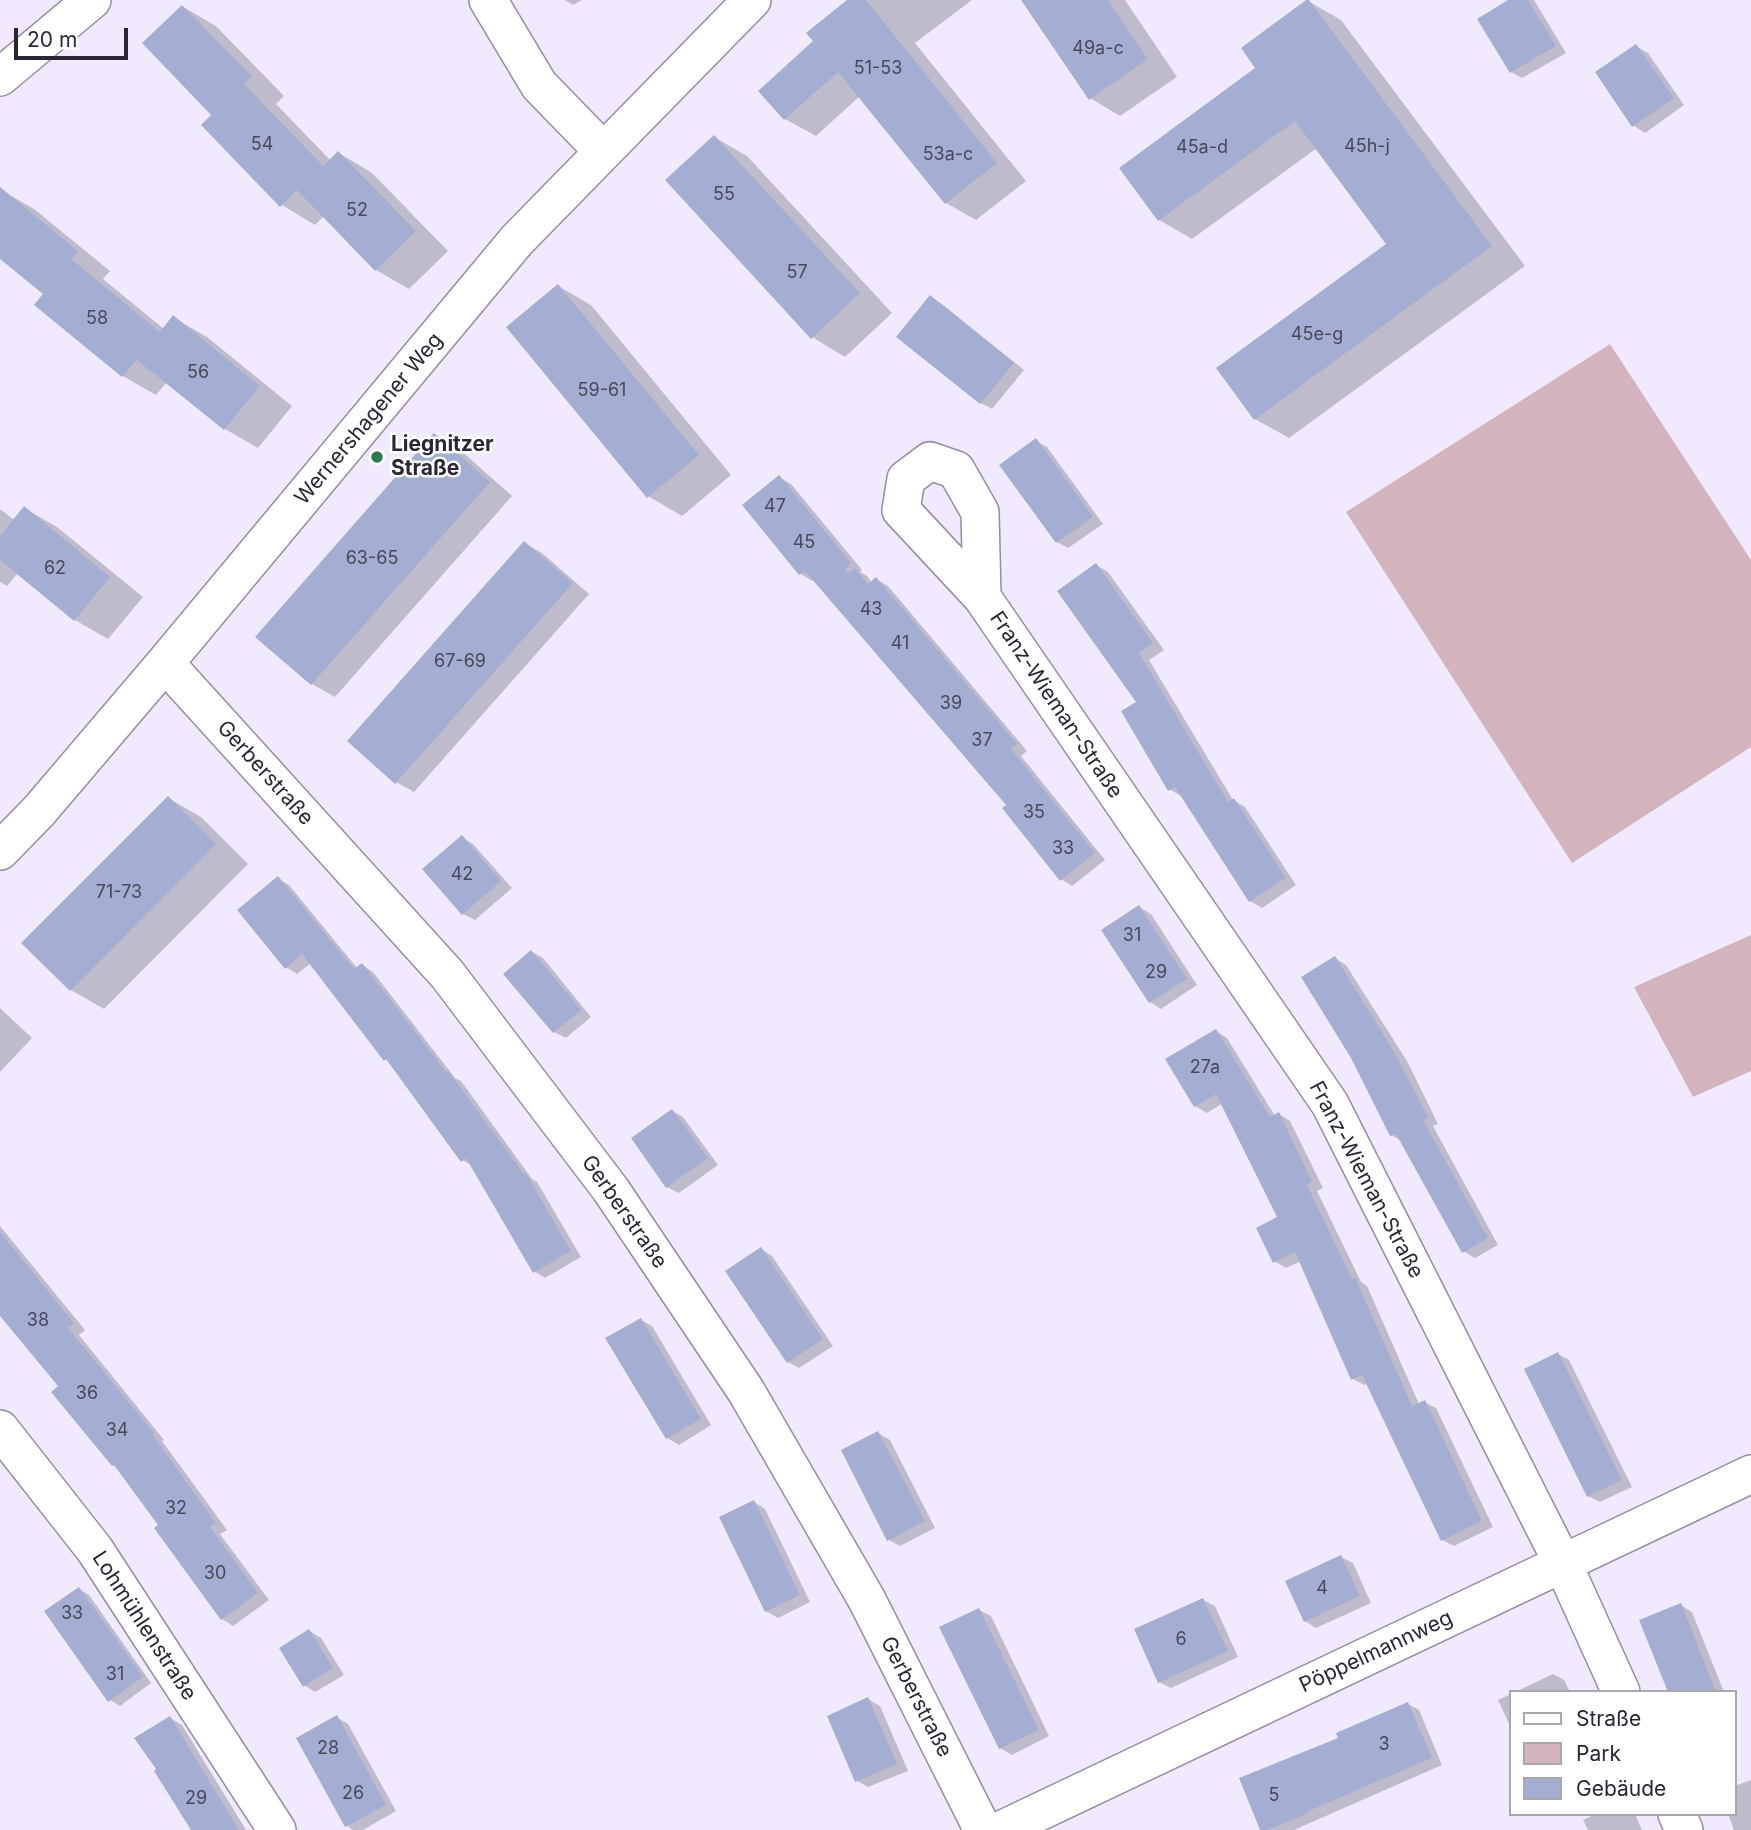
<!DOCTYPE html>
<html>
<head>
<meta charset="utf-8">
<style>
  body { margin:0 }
  #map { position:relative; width:1751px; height:1830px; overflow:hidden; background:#f1eafe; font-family:Inter,sans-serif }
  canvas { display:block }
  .legend { position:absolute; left:1509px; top:1690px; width:228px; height:126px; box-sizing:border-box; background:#fff; border:2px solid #aaa8ad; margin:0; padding:9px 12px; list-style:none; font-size:21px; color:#2b2633 }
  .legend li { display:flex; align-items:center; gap:14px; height:35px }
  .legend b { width:35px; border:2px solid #aaa8ad }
  .scale { position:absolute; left:14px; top:28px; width:114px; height:32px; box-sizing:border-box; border:4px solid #2b2633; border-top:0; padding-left:9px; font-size:21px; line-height:24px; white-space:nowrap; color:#2b2633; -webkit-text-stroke:5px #fff; paint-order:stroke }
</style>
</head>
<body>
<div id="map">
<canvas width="1751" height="1830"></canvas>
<ul class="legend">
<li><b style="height:9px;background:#fff"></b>Straße</li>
<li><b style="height:19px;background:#d4b4bc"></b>Park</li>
<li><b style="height:19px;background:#a3aed2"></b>Gebäude</li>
</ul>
<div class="scale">20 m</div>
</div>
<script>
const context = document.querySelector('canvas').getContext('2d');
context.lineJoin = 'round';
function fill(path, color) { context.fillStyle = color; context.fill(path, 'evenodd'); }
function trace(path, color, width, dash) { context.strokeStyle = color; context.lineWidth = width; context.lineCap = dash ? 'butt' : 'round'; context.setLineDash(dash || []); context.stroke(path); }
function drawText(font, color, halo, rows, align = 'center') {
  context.font = font + ' Inter,sans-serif'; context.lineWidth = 5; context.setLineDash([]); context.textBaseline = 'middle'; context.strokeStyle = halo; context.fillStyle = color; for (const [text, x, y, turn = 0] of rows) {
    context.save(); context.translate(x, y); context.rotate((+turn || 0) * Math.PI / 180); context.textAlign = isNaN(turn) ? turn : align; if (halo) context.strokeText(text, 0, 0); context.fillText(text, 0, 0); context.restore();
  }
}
fill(new Path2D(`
  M 1610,344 L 1751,560 L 1751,747 L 1572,863 L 1346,512 Z
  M 1751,935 L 1751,1071 L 1693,1097 L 1634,987 Z`), '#d4b4bc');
fill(new Path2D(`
  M 565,0 L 582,0 L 573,5 Z
  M 850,0 L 972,0 L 915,43 L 1026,181 L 976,220 L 946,203 L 860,96 L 816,136 L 785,119 L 761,91 L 816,41 Z
  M 1024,0 L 1125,0 L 1177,77 L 1120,116 L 1090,98 Z
  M 1511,0 L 1534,0 L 1566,53 L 1522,78 L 1511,72 Z
  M 1308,1 L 1341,20 L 1525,266 L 1289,438 L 1255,419 L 1389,244 L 1317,148 L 1192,239 L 1159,220 L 1258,68 Z
  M 183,7 L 216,26 L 284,96 L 276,104 L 331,161 L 339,153 L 372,173 L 448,251 L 409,289 L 376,270 L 324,216 L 315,225 L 282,205 L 214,115 Z
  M 1636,46 L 1648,53 L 1684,105 L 1645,133 L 1634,126 L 1597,73 Z
  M 714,137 L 747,156 L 892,313 L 845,357 L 812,337 Z
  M 1,190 L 34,209 L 110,271 L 103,279 L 164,329 L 174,318 L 207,337 L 292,406 L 258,448 L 225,429 L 167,382 L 156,395 L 123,376 L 45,294 L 0,257 L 0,192 Z
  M 558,286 L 591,305 L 731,475 L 682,516 L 648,496 Z
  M 930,297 L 942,304 L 1024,370 L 992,409 L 981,403 Z
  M 435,435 L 458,448 L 512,496 L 335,697 L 312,684 Z
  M 1036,441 L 1047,447 L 1103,524 L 1068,548 L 1057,542 Z
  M 779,477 L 791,484 L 862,570 L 860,572 L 867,576 L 872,583 L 876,579 L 888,586 L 1027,751 L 1021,756 L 1105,860 L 1072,886 L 1061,879 L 1008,805 L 814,579 L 812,581 L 801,574 L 744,505 Z
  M 24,508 L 57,527 L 143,597 L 108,639 L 75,620 L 18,573 L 7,586 L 0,582 L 0,509 L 14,520 Z
  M 524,543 L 542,553 L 589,594 L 414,792 L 396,782 Z
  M 1096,565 L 1108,572 L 1164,650 L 1149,660 L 1233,800 L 1245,807 L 1296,885 L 1262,908 L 1250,901 L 1181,796 L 1169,789 L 1139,702 Z
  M 168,798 L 201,817 L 248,864 L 104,1009 L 71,990 Z
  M 462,838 L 473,844 L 512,888 L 475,920 L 463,914 Z
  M 278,879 L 289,885 L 357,968 L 362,965 L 373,972 L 455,1078 L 461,1081 L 532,1179 L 537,1182 L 581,1257 L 545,1278 L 534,1271 L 473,1166 L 462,1160 L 391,1063 L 385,1059 L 311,963 L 297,974 L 286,967 Z
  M 1139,907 L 1151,914 L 1197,985 L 1161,1009 L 1150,1002 Z
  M 532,952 L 543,958 L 591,1017 L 566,1038 L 554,1032 Z
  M 1335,958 L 1346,965 L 1407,1061 L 1438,1124 L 1433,1126 L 1498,1245 L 1475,1258 L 1463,1251 L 1402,1141 L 1391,1135 Z
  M 0,1008 L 32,1038 L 0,1072 Z
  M 1216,1031 L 1227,1038 L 1275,1116 L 1279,1114 L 1290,1121 L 1323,1188 L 1317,1191 L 1361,1282 L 1367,1286 L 1419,1404 L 1424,1402 L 1436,1408 L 1493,1527 L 1454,1546 L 1442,1540 L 1368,1384 L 1364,1385 L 1353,1379 L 1301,1261 L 1286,1268 L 1274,1261 L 1280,1218 L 1223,1103 L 1207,1113 L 1195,1106 Z
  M 672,1111 L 683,1117 L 718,1165 L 679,1193 L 667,1187 Z
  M 0,1226 L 85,1330 L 79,1335 L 164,1440 L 162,1441 L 227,1530 L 220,1534 L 269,1600 L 233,1626 L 222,1619 L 160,1526 L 119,1469 L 113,1465 L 60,1387 L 0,1313 Z
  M 761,1249 L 772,1256 L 833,1346 L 799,1368 L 788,1362 Z
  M 641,1320 L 652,1326 L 711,1425 L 679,1445 L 667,1438 Z
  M 1558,1354 L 1569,1360 L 1632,1487 L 1600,1502 L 1588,1496 Z
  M 878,1433 L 890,1440 L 935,1528 L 900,1546 L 889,1540 Z
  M 754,1502 L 765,1509 L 810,1602 L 778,1618 L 766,1611 Z
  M 1341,1557 L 1353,1563 L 1371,1603 L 1316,1628 L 1305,1621 Z
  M 79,1589 L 89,1595 L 151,1683 L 120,1706 L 110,1700 Z
  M 1203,1600 L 1215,1606 L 1238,1657 L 1171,1688 L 1159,1682 Z
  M 1681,1605 L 1692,1612 L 1724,1692 L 1670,1692 Z
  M 979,1610 L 991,1616 L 1049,1736 L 1012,1755 L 1000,1748 Z
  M 309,1631 L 321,1638 L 344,1675 L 315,1692 L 304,1685 Z
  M 1553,1674 L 1564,1680 L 1570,1692 L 1515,1692 Z
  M 1511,1694 L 1511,1728 L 1498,1700 Z
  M 868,1699 L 880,1706 L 908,1771 L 868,1787 L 857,1781 Z
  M 1408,1704 L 1419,1710 L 1442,1765 L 1294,1830 L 1262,1830 L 1341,1739 Z
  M 336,1717 L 348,1724 L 396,1811 L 363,1830 L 353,1830 L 347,1826 L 298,1739 Z
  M 170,1718 L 182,1725 L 246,1830 L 192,1830 Z
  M 1751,1780 L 1751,1830 L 1734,1830 L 1728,1814 L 1735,1814 L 1735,1786 Z
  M 1596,1814 L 1635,1814 L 1642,1830 L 1588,1830 L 1583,1820 Z`), '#0003');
fill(new Path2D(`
  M 847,0 L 866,0 L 997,163 L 945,204 L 838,72 L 784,120 L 758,91 L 813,41 L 806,33 Z
  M 1021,0 L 1108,0 L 1148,59 L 1089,100 Z
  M 1306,0 L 1309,0 L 1492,246 L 1254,420 L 1216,368 L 1386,244 L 1295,121 L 1158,221 L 1119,168 L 1255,68 L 1241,48 Z
  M 1508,0 L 1528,0 L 1556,46 L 1510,73 L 1477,19 Z
  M 182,5 L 252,76 L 244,84 L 323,166 L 338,151 L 416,231 L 375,271 L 297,190 L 280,207 L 201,125 L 211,115 L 142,43 Z
  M 1636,44 L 1674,98 L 1632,127 L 1595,72 Z
  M 714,135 L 860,293 L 811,339 L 665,180 Z
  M 0,187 L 78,251 L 71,259 L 160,332 L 173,315 L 260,386 L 224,430 L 137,360 L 122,377 L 34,305 L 43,294 L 0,259 Z
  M 558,284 L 699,455 L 647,498 L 506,327 Z
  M 930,295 L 1014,363 L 980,404 L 896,337 Z
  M 434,433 L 490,482 L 311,685 L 255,637 Z
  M 1036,438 L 1093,517 L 1056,543 L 999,465 Z
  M 779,475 L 851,563 L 845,570 L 848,573 L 855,568 L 868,584 L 876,577 L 1017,744 L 1011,749 L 1095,853 L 1060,881 L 1002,808 L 1006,805 L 805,571 L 799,575 L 742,505 Z
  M 24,506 L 110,577 L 74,621 L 0,560 L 0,536 Z
  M 524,541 L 573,583 L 395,784 L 347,741 Z
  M 1096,563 L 1153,643 L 1139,653 L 1228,802 L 1234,798 L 1286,878 L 1249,902 L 1175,787 L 1168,791 L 1121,711 L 1136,702 L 1057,591 Z
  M 168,796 L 216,844 L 70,991 L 21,943 Z
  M 462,835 L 501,881 L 462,915 L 422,869 Z
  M 278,876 L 354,969 L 362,963 L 447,1073 L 449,1072 L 524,1174 L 526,1173 L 571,1251 L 533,1273 L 466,1158 L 461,1162 L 386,1059 L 384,1061 L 302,954 L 285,969 L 237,910 Z
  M 1139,905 L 1187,979 L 1149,1003 L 1101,930 Z
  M 531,950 L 581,1010 L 553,1033 L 503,974 Z
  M 1335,956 L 1393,1050 L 1428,1117 L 1423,1120 L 1488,1238 L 1462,1253 L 1396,1134 L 1390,1136 L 1351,1058 L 1301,977 Z
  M 1216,1029 L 1270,1117 L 1279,1112 L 1312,1182 L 1307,1185 L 1352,1279 L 1355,1277 L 1412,1406 L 1425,1400 L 1482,1521 L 1441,1541 L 1362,1375 L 1351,1380 L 1295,1252 L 1273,1263 L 1256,1228 L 1277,1217 L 1216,1094 L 1194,1107 L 1165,1059 Z
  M 672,1109 L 708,1158 L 666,1188 L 631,1138 Z
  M 0,1232 L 74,1323 L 68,1328 L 154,1433 L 152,1434 L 216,1523 L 210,1527 L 258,1593 L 221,1620 L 154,1528 L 158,1525 L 114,1465 L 112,1466 L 51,1392 L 58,1386 L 0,1316 Z
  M 761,1247 L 823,1339 L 787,1363 L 725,1271 Z
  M 641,1318 L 701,1419 L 666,1439 L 605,1338 Z
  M 1558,1352 L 1622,1480 L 1587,1497 L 1524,1369 Z
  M 878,1431 L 925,1521 L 887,1541 L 841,1450 Z
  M 754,1500 L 800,1595 L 765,1612 L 719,1517 Z
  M 1341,1555 L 1360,1596 L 1304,1622 L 1285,1581 Z
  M 79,1587 L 143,1677 L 108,1702 L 44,1611 Z
  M 1203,1598 L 1228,1651 L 1158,1683 L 1134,1629 Z
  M 1681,1603 L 1716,1692 L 1668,1692 L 1639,1620 Z
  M 979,1608 L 1039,1730 L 999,1749 L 939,1627 Z
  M 309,1629 L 333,1668 L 303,1687 L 279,1648 Z
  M 868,1697 L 897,1764 L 855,1782 L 827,1716 Z
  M 1408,1702 L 1432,1758 L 1309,1811 L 1309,1813 L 1267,1830 L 1260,1830 L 1239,1778 L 1338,1738 L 1336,1733 Z
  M 337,1715 L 386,1805 L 345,1827 L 296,1738 Z
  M 170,1716 L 239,1830 L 191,1830 L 154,1771 L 156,1769 L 134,1738 Z`), '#a3aed2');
const minor = new Path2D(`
  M 488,0 L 539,85 L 603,151
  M 0,77 L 92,0
  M 982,597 L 980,512 L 956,470 L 930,461 L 906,479 L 901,510 L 982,597 L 1330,1104 L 1563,1564 L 1621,1692
  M 165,663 L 447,974 L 611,1190 L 746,1391 L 867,1600 L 983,1830
  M 0,851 L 39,811 L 165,663 L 517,240 L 752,0
  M 0,1429 L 95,1550 L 277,1830
  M 1677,1814 L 1684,1830
  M 1001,1830 L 1751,1474`);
trace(minor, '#968baa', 40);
trace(minor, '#fff', 37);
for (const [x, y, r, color] of [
  [377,457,7,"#2a7a4b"]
]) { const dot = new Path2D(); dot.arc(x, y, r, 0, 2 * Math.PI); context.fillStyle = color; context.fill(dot); trace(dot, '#fff', 2.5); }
drawText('18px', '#49485b', null, [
  ["49a-c",1098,49],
  ["51-53",878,69],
  ["54",262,145],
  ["45h-j",1367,147],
  ["45a-d",1202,148],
  ["53a-c",948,155],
  ["55",724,195],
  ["52",357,211],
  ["57",797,273],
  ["58",97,319],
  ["45e-g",1317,335],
  ["56",198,373],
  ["59-61",602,391],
  ["47",775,507],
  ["45",804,543],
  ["63-65",372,559],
  ["62",55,569],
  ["43",871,610],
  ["41",900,644],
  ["67-69",460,662],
  ["39",951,704],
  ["37",982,741],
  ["35",1034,813],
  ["33",1063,849],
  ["42",462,875],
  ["71-73",119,893],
  ["31",1132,936],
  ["29",1156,973],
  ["27a",1205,1068],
  ["38",38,1321],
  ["36",87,1394],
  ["34",117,1431],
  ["32",176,1509],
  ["30",215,1574],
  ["4",1322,1589],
  ["33",72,1614],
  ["6",1181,1640],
  ["31",115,1675],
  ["3",1384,1745],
  ["28",328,1749],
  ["26",353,1794],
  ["5",1274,1796],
  ["29",196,1799]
]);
drawText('21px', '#2b2633', '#fff', [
  ["Wernershagener Weg",369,419,-50],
  ["Franz-Wieman-Straße",1056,705,56],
  ["Gerberstraße",265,773,48],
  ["Franz-Wieman-Straße",1366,1180,62],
  ["Gerberstraße",624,1212,55],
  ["Lohmühlenstraße",144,1626,57],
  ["Pöppelmannweg",1376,1652,-25],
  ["Gerberstraße",916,1697,63]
]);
drawText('bold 21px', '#2b2633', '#fff', [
  ["Liegnitzer",391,445],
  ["Straße",391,469]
], 'left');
</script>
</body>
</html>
